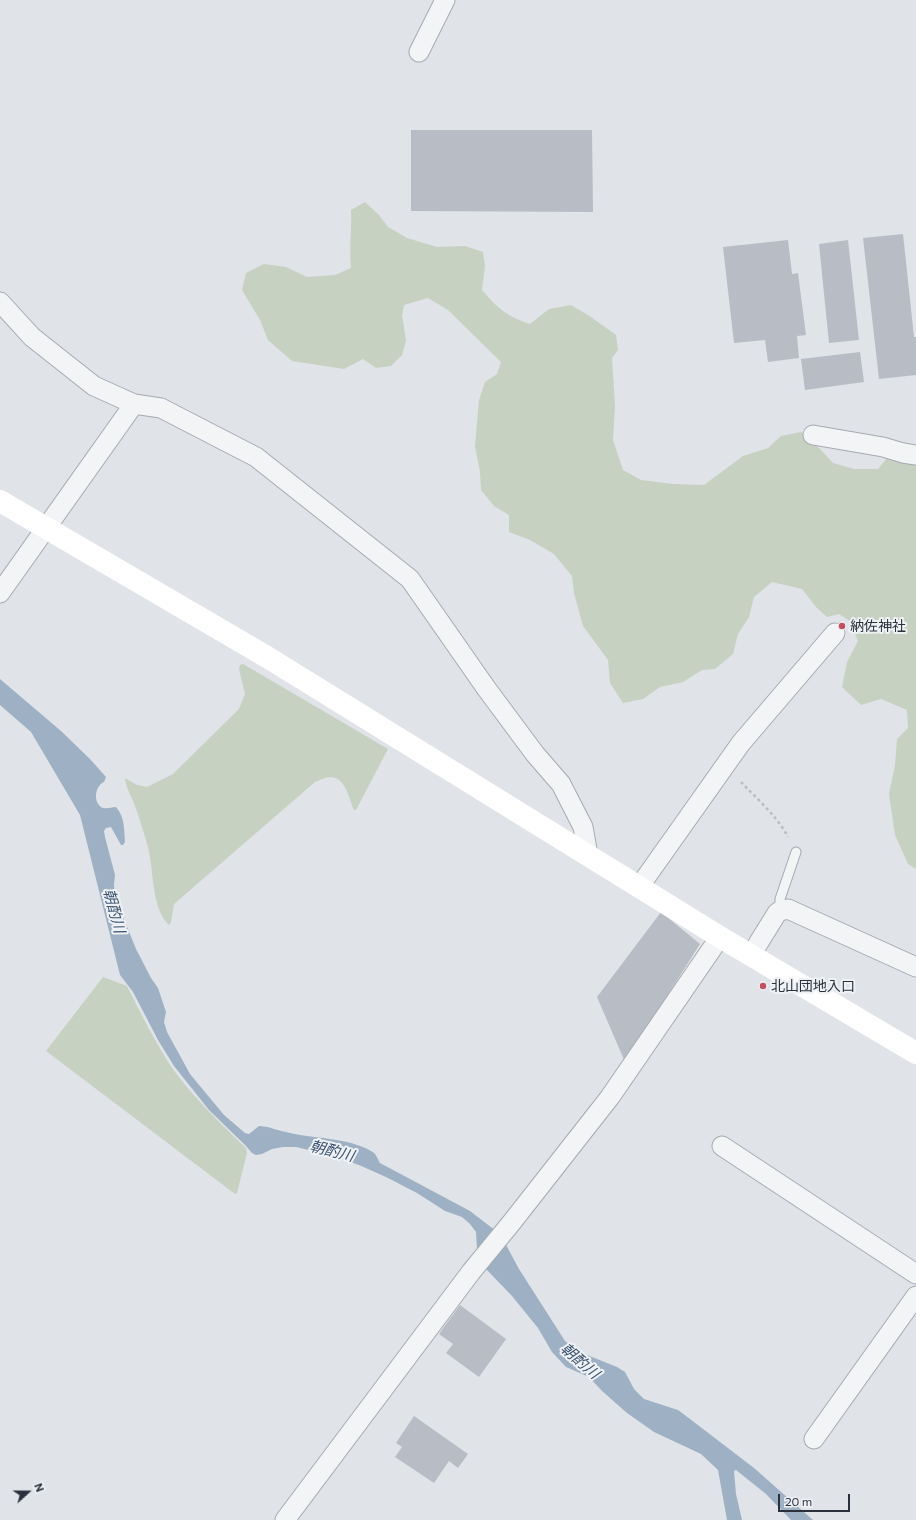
<!DOCTYPE html>
<html>
<head>
<meta charset="utf-8">
<style>
  body { margin:0 }
  #map { position:relative; width:916px; height:1520px; overflow:hidden; background:#e0e3e8; font-family:Commissioner,sans-serif }
  canvas { display:block }
  .north { position:absolute; left:8px; top:1472px; width:40px; height:40px; -webkit-text-stroke:3px #eff2f5; paint-order:stroke; rotate:69deg; font-size:11px; font-weight:700; line-height:16px; text-align:center; color:#2a313d }
  .north::after { content:''; display:block; margin:auto; width:14px; height:18px; background:#2a313d; clip-path:polygon(50% 0,100% 100%,50% 72%,0 100%) }
  .scale { position:absolute; left:778px; top:1494px; width:72px; height:18px; box-sizing:border-box; border:2px solid #2a313d; border-top:0; padding-left:5px; font-size:12px; line-height:14px; white-space:nowrap; color:#2a313d; -webkit-text-stroke:3px #eff2f5; paint-order:stroke }
</style>
</head>
<body>
<div id="map">
<canvas width="916" height="1520"></canvas>
<div class="north">N</div>
<div class="scale">20 m</div>
</div>
<script>
const context = document.querySelector('canvas').getContext('2d');
context.lineJoin = 'round';
function fill(path, color) { context.fillStyle = color; context.fill(path, 'evenodd'); }
function trace(path, color, width, dash) { context.strokeStyle = color; context.lineWidth = width; context.lineCap = dash ? 'butt' : 'round'; context.setLineDash(dash || []); context.stroke(path); }
function drawText(font, color, halo, rows, align = 'center') {
  context.font = font + ' Commissioner,"Noto Sans JP",sans-serif'; context.lineWidth = 4; context.setLineDash([]); context.textBaseline = 'middle'; context.strokeStyle = halo; context.fillStyle = color; for (const [text, x, y, turn = 0] of rows) {
    context.save(); context.translate(x, y); context.rotate((+turn || 0) * Math.PI / 180); context.textAlign = isNaN(turn) ? turn : align; if (halo) context.strokeText(text, 0, 0); context.fillText(text, 0, 0); context.restore();
  }
}
fill(new Path2D(`
  M 365,202 L 379,215 L 388,227 L 407,238 L 437,247 L 465,246 L 483,252 L 485,266 L 482,290 C 497,308 508,317 530,324 L 549,309 L 571,305 L 591,317 L 616,335 L 618,350 L 612,358 L 615,406 L 613,440 L 623,470 L 641,480 L 673,484 L 704,485 L 743,456 L 768,448 L 781,436 L 801,432 L 820,449 L 833,463 L 854,469 L 878,469 L 887,458 L 916,465 L 916,869 L 908,864 L 895,835 L 889,794 L 895,765 L 897,739 L 908,728 L 907,710 L 881,699 L 861,705 L 842,687 L 847,662 L 858,641 L 850,621 L 839,614 L 827,617 L 816,607 L 802,589 L 772,582 L 754,597 L 749,617 L 738,634 L 733,654 L 715,669 L 702,670 L 683,682 L 660,687 L 643,699 L 623,703 L 610,683 L 608,660 L 583,626 L 574,593 L 572,576 L 554,554 L 530,540 L 509,532 L 509,515 L 494,506 L 481,490 L 480,472 L 475,446 L 479,400 L 485,382 L 497,374 L 501,362 L 448,310 L 428,298 L 404,305 L 402,315 L 406,341 L 402,355 L 391,366 L 376,368 L 363,359 L 344,369 L 292,361 L 268,340 L 260,320 L 242,290 L 246,273 L 264,264 L 286,267 L 307,277 L 335,275 L 351,268 C 349,248 352,230 351,210 Z
  M 243,664 L 388,749 L 356,810 L 354,810 C 349,799 346,778 331,777 C 326,777 320,780 315,782 L 174,904 L 171,922 L 169,925 C 151,908 154,870 148,847 C 144,833 139,817 134,803 C 130,794 126,787 125,778 L 137,785 L 147,787 L 173,774 L 239,709 L 245,694 L 239,669 L 240,665 Z
  M 103,977 L 127,986 C 142,1015 156,1045 175,1072 C 196,1100 221,1124 246,1148 L 247,1153 L 237,1193 L 235,1194 L 46,1051 Z`), '#c6d1c2');
fill(new Path2D(`
  M 0,679 L 61,731 L 90,759 L 106,777 L 104,782 C 95,786 93,801 101,807 C 106,810 111,807 116,807 C 125,817 124,830 125,842 L 123,845 L 121,845 L 111,827 L 106,828 L 104,831 L 105,837 L 115,875 L 114,885 L 115,897 L 136,949 L 151,978 L 158,988 L 166,1012 L 164,1022 L 167,1032 L 190,1074 L 224,1115 L 245,1133 L 249,1134 L 259,1126 C 272,1127 275,1130 286,1132 C 313,1139 347,1137 371,1151 C 376,1153 377,1158 380,1163 L 470,1211 L 496,1231 L 505,1243 L 519,1269 L 565,1341 L 582,1353 L 617,1367 L 625,1372 L 634,1389 L 644,1399 L 678,1410 L 690,1419 L 754,1468 L 813,1520 L 791,1520 L 766,1494 L 736,1470 L 734,1471 L 736,1494 L 742,1520 L 727,1520 L 718,1470 L 701,1454 L 654,1432 L 627,1413 L 602,1391 L 589,1377 L 566,1367 L 552,1352 L 538,1328 L 512,1296 L 486,1269 L 477,1249 L 476,1232 L 470,1224 L 462,1217 L 445,1211 L 417,1193 L 386,1177 L 359,1165 L 334,1156 L 296,1147 L 283,1147 L 272,1149 L 262,1154 L 256,1155 L 252,1153 L 245,1145 L 209,1110 L 174,1066 L 158,1040 L 133,992 L 120,975 L 80,815 L 31,732 L 0,705 Z`), '#9eb1c4');
fill(new Path2D(`
  M 411,130 L 592,130 L 593,212 L 411,211 Z
  M 903,234 L 914,337 L 916,337 L 916,375 L 879,379 L 863,238 Z
  M 788,240 L 792,274 L 798,273 L 806,335 L 797,336 L 799,358 L 768,362 L 765,340 L 734,343 L 723,247 Z
  M 848,240 L 859,340 L 829,343 L 819,244 Z
  M 860,352 L 864,382 L 805,390 L 801,359 Z
  M 840,621 L 847,626 L 843,631 L 836,625 Z
  M 661,912 L 700,944 L 625,1062 L 597,997 Z
  M 460,1305 L 506,1339 L 479,1377 L 446,1353 L 453,1344 L 439,1334 Z
  M 414,1416 L 468,1454 L 458,1468 L 449,1461 L 434,1483 L 395,1457 L 402,1447 L 396,1443 Z`), '#b8bcc4');
const lane = new Path2D(`
  M 780,911 L 780,899 L 796,852`);
const street = new Path2D(`
  M 419,52 L 445,0
  M 0,302 L 32,337 L 94,386 L 134,404 L 161,408 L 256,457 L 410,579 L 486,688 L 535,754 L 561,784 L 583,827 L 588,855
  M 813,435 L 883,447 L 903,453 L 916,455
  M 0,593 L 134,404
  M 639,887 L 741,743 L 835,633
  M 751,955 L 777,913 L 780,911 L 788,909 L 916,967
  M 722,1146 L 916,1274
  M 814,1439 L 916,1296
  M 285,1520 L 471,1272 L 512,1222 L 610,1097 L 720,937`);
trace(lane, '#a6aab1', 11);
trace(street, '#a6aab1', 21);
trace(new Path2D(`
  M 741,782 C 757,799 777,816 788,837`), '#babdc2', 2.5, [3, 3]);
trace(lane, '#f2f4f6', 9);
trace(street, '#f2f4f6', 19);
trace(new Path2D(`
  M 0,501 L 267,657 L 720,937 L 916,1053`), '#fff', 22);
for (const [x, y, r, color] of [
  [842,626,4,"#c25061"],
  [763,986,4,"#c25061"]
]) { const dot = new Path2D(); dot.arc(x, y, r, 0, 2 * Math.PI); context.fillStyle = color; context.fill(dot); trace(dot, '#eff2f5', 1.5); }
drawText('14px', '#2a313d', '#eff2f5', [
  ["納佐神社",850,626],
  ["北山団地入口",771,986]
], 'left');
drawText('italic 15px', '#38506e', '#eff2f5', [
  ["朝酌川",114,911,75],
  ["朝酌川",332,1151,14],
  ["朝酌川",580,1361,41]
]);
</script>
</body>
</html>
